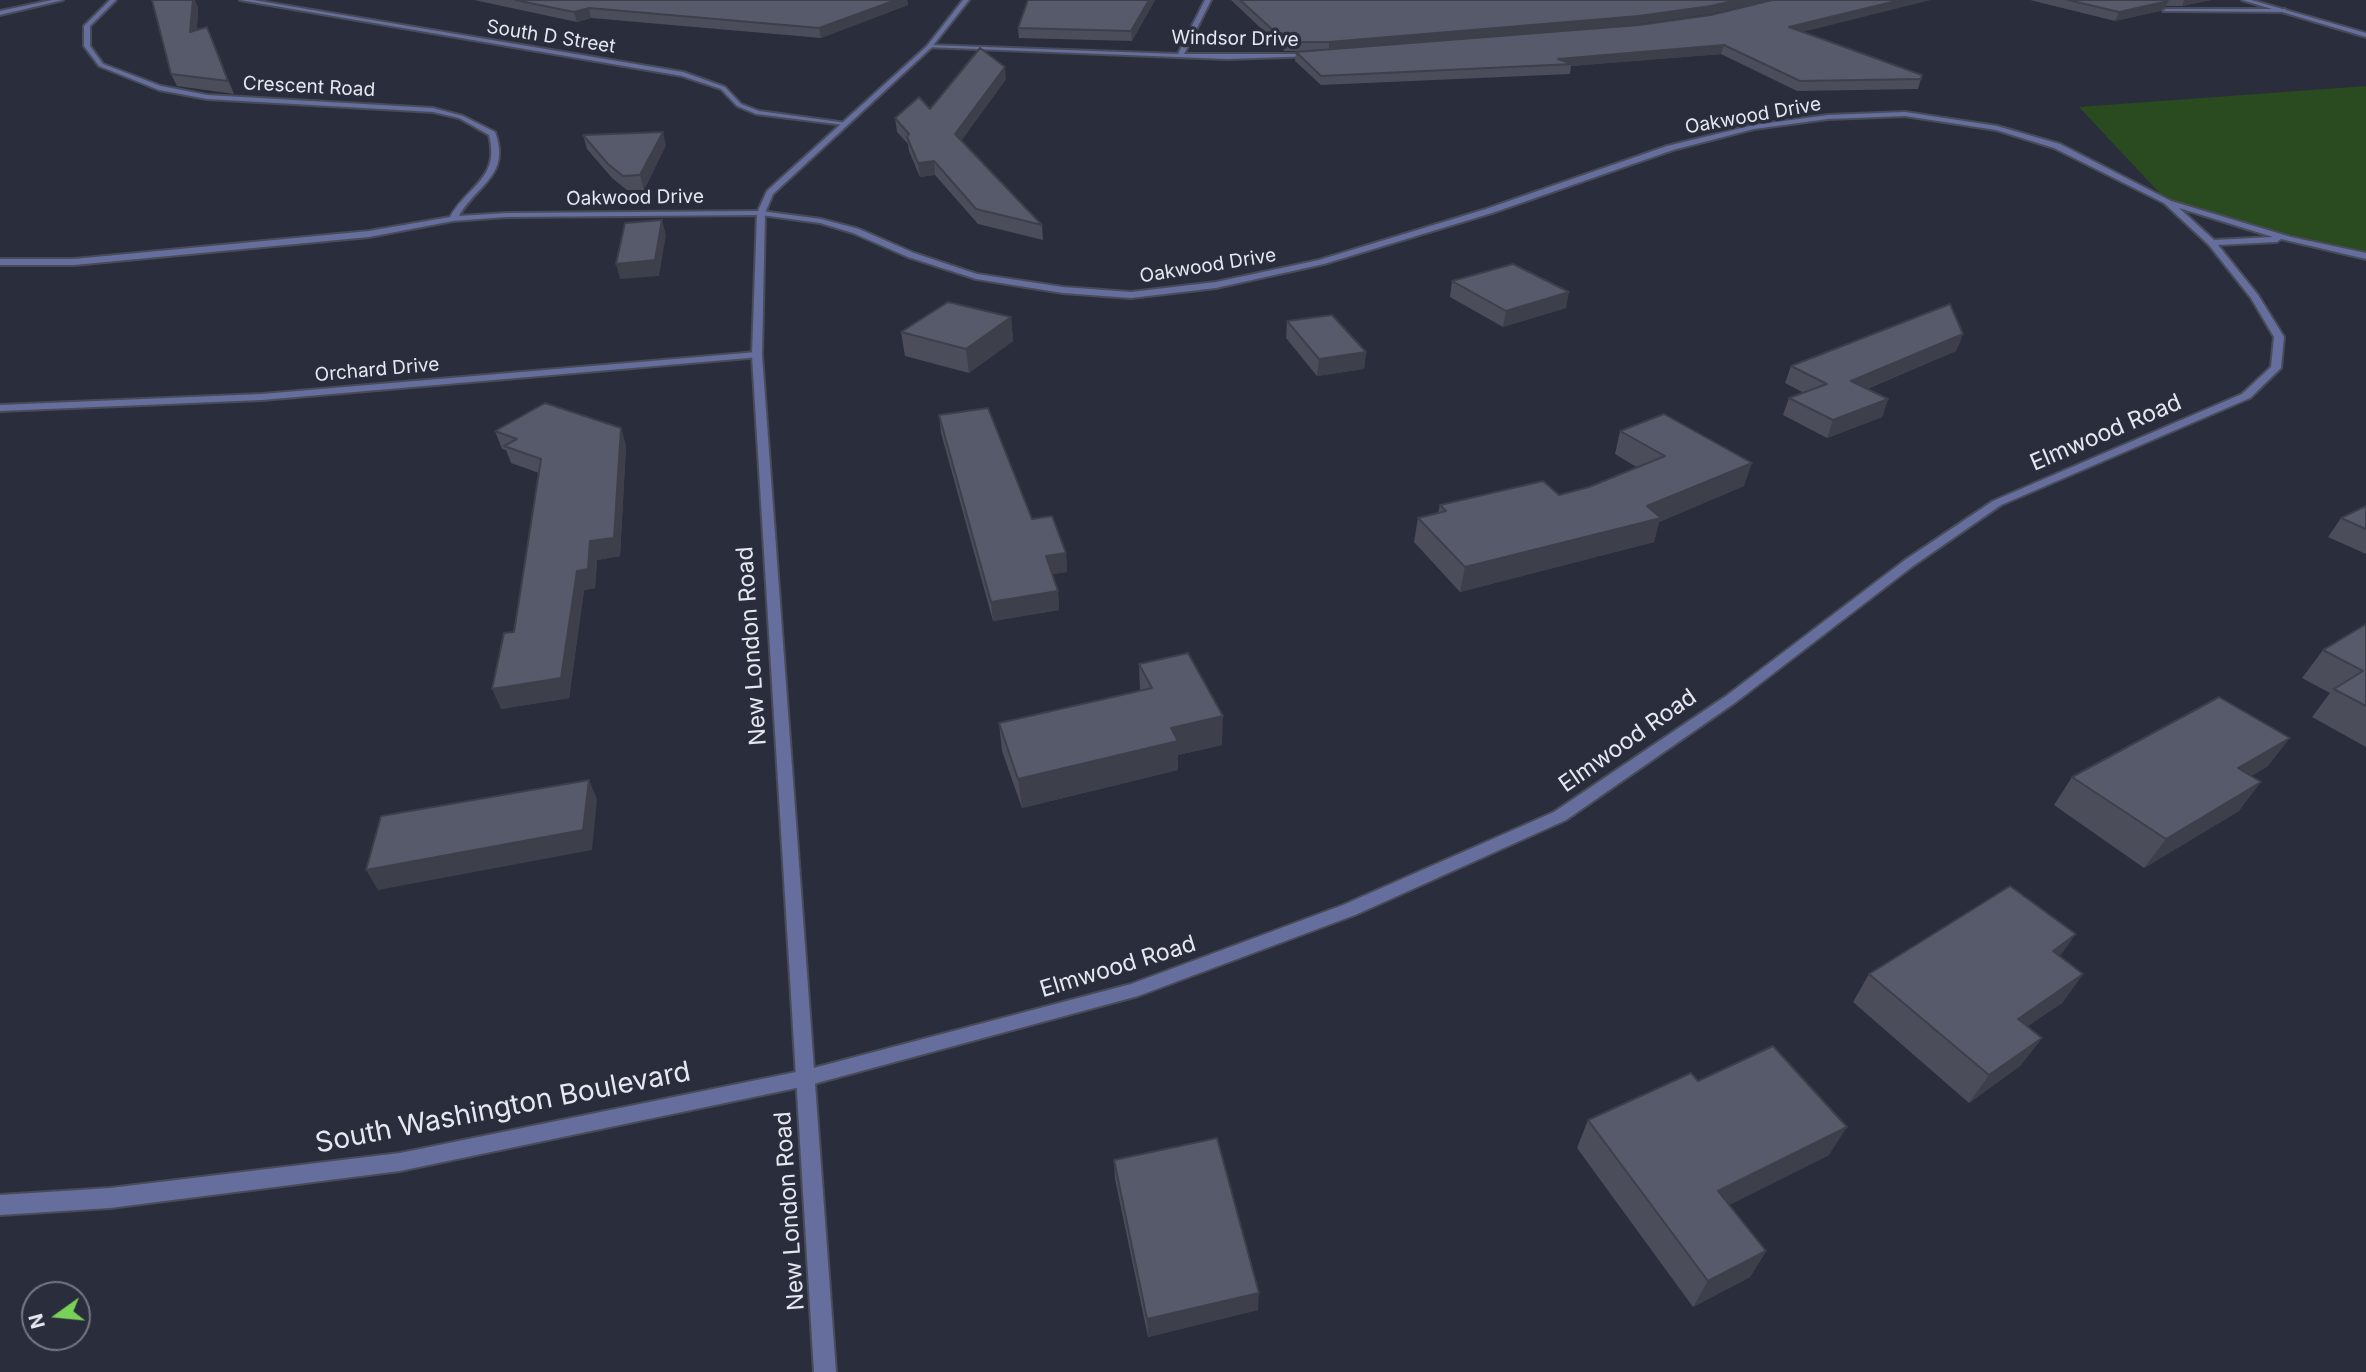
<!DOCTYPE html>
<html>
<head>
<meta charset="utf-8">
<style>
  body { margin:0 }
  #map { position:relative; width:2366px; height:1372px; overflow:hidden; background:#2a2d3b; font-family:Inter,sans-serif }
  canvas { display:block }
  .north { position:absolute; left:21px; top:1281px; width:70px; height:70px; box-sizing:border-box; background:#2a2d3b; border:2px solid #757784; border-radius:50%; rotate:255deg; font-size:19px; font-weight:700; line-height:28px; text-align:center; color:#e5e7f1 }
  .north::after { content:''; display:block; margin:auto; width:24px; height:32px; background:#78d158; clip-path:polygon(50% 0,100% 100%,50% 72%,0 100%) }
</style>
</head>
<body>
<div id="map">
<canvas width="2366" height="1372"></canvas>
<div class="north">N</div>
</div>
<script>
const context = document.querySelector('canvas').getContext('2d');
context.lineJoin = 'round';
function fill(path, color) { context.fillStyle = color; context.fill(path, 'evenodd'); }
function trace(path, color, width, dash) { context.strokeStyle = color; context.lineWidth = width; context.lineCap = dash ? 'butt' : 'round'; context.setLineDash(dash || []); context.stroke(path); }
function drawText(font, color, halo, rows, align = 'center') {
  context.font = font + ' Inter,sans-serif'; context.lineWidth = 7; context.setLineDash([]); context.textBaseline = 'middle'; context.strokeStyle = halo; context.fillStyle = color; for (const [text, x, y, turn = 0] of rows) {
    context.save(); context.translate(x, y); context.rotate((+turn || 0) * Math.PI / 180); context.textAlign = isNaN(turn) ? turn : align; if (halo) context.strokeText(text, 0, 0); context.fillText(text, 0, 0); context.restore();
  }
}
fill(new Path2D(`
  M 2366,86 L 2366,256 L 2289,239 L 2167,201 L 2079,107 Z`), '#2a4a1f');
const service = new Path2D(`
  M 2285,9 L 2287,12 L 2163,11 L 2166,9 Z`);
const minor = new Path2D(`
  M 52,0 L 63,0 L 0,15 L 0,11 Z
  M 110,0 L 116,0 L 90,26 L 90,46 L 103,64 L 161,86 L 207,95 L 433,108 L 463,116 L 495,132 C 511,176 477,184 459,216 L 506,213 L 761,211 L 821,219 L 859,229 L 914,253 L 977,274 L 1063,287 L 1131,292 L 1216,282 L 1319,260 L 1486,209 L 1667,146 L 1754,125 L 1828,115 L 1905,112 L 1997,126 L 2060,144 L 2171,201 L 2291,237 L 2366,253 L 2366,259 L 2281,239 L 2277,242 L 2218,245 L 2258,295 L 2284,337 L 2281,368 L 2250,398 L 2001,505 L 1913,566 L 1736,702 L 1566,820 L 1355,915 L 1138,996 L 806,1086 L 400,1171 L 110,1208 L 0,1215 L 0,1195 L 110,1188 L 400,1153 L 806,1070 L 1131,984 L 1343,905 L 1554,812 L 1726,696 L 1905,560 L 1993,501 L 2242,394 L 2271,367 L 2274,337 L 2251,298 L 2209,245 L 2164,203 L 2054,148 L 1996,130 L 1905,116 L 1828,119 L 1754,129 L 1673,150 L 1492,213 L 1324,264 L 1216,288 L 1131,298 L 1063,293 L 976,279 L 908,257 L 853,233 L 820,223 L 761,215 L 506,217 L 453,221 L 369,237 L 74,265 L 0,265 L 0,259 L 74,259 L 369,231 L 450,217 C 469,184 500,179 489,135 L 459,118 L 433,112 L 207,99 L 159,90 L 99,66 L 84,46 L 84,26 ZM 2179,208 L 2273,237 L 2214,240 Z
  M 240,0 L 253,0 L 683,72 L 725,87 L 741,104 L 759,111 L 847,123 L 844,125 L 756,114 L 737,106 L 721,89 L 682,76 Z
  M 1205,0 L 1211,0 L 1184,54 L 1312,54 L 1315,56 L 1227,59 L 926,47 L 929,45 L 1178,54 Z
  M 2242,0 L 2251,0 L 2366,33 L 2366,37 Z
  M 757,352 L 760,353 L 760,357 L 262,400 L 0,411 L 0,405 L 262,394 Z`);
const tertiary = new Path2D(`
  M 963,0 L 969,0 L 931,48 L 773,194 L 765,213 L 762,355 L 836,1372 L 814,1372 L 752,355 L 757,213 L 767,191 L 927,46 Z`);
trace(service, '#484b58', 4);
trace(minor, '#484b58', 4);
trace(tertiary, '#484b58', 4);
fill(service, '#656e9c');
fill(minor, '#656e9c');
fill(tertiary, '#656e9c');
fill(new Path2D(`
  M 474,0 L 907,0 L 908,5 L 821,38 L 591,18 L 577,22 Z
  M 1155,0 L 1132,41 L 1019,38 L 1018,28 Z
  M 1231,0 L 1770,0 L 1709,14 L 1637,24 L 1563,31 L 1803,32 L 1921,79 L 1918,89 L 1797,91 L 1721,54 L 1571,66 L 1570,74 L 1321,85 L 1295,61 L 1296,52 L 1301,51 L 1285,51 Z
  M 2030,0 L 2211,0 L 2182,6 L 2166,6 L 2160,11 L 2115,21 Z
  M 198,7 L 197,30 L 212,38 L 234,94 L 177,86 L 171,74 Z
  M 1006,79 L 961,141 L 1042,225 L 1043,240 L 978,224 L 935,175 L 920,177 L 909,151 L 908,144 L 897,132 L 895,118 L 930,109 Z
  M 583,135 L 666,145 L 644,190 L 627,190 L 612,178 L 587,149 Z
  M 1452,281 L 1566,308 L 1503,327 L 1450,297 Z
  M 1011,317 L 1013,341 L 969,373 L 905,356 L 901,332 Z
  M 1287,321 L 1366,352 L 1364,369 L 1317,376 L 1286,338 Z
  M 1963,334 L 1956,351 L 1867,389 L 1888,399 L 1882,417 L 1827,438 L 1783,415 L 1789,398 L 1804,393 L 1785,383 L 1791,366 Z
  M 939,415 L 1032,519 L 1066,553 L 1067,572 L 1052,574 L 1058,591 L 1059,610 L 993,621 L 941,433 Z
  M 621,428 L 626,446 L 620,556 L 597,560 L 595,588 L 584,590 L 569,698 L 501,709 L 539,473 L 511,463 L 506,450 L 502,449 L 495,431 Z
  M 1620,431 L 1744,486 L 1659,522 L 1654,542 L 1460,592 L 1414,542 L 1418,518 L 1438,513 L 1440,505 L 1559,495 L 1589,487 L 1638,468 L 1615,454 Z
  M 2366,506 L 2366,554 L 2328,537 L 2341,518 Z
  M 2366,624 L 2366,747 L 2312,717 L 2330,693 L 2302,678 L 2323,650 Z
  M 1139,664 L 1222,745 L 1178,755 L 1178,770 L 1022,808 L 1002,751 L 999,723 L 1140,691 Z
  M 2268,766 L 2251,776 L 2239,811 L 2144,868 L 2054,805 L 2072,777 Z
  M 2060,956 L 2083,974 L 2062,1003 L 2027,1026 L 2042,1038 L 2020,1066 L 1969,1103 L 1853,1002 L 1869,974 Z
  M 1698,1081 L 1829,1155 L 1729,1205 L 1766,1251 L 1750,1277 L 1693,1307 L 1577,1148 L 1588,1120 Z
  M 1114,1160 L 1258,1310 L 1148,1337 L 1115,1179 Z`), '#4b4d5b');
fill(new Path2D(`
  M 193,0 L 195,0 L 198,7 L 196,43 L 190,32 Z
  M 896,0 L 907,0 L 908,5 L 821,38 L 819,28 Z
  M 1149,0 L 1155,0 L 1132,41 L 1131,31 Z
  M 1737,0 L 1770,0 L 1709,14 L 1637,24 L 1329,51 L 1329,42 Z
  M 1900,0 L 1931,0 L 1787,36 L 1789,27 Z
  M 2169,0 L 2166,6 L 2160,11 L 2115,21 L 2119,12 Z
  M 2184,0 L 2211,0 L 2182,6 Z
  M 589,8 L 591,18 L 577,22 L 574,12 Z
  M 207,27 L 212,38 L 234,94 L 228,81 Z
  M 1724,45 L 1721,54 L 1571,66 L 1572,64 L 1558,59 Z
  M 1005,67 L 1006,79 L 956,148 L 955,134 Z
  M 663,132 L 666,145 L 644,190 L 640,175 Z
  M 934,161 L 935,175 L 920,177 L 918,163 Z
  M 662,220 L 666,235 L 659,276 L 620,279 L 616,264 Z
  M 1569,292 L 1566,308 L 1503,327 L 1506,311 Z
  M 1011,317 L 1013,341 L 969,373 L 966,349 Z
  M 1963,334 L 1956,351 L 1844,398 L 1851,381 Z
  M 1366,352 L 1364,369 L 1317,376 L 1319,359 Z
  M 1888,399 L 1882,417 L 1827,438 L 1833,420 Z
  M 621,428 L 626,446 L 620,556 L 597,560 L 595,588 L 584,590 L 569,698 L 501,709 L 492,689 L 577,571 Z
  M 1752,463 L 1744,486 L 1659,522 L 1654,542 L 1460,592 L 1465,567 L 1647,506 Z
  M 1066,553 L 1067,572 L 1047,575 L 1046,556 Z
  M 1058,591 L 1059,610 L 993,621 L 991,602 Z
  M 1223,716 L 1222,745 L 1178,755 L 1178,770 L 1022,808 L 1018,779 L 1171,728 Z
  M 2290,738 L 2268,766 L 2216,796 L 2238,768 Z
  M 589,780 L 597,799 L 592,850 L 378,890 L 366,870 Z
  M 2261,782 L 2239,811 L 2144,868 L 2166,839 Z
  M 2076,934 L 2055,963 L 2053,951 Z
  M 2083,974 L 2062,1003 L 1997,1047 L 2018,1019 Z
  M 2042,1038 L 2020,1066 L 1969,1103 L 1989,1075 Z
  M 1847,1127 L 1829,1155 L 1703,1218 L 1718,1191 Z
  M 1766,1251 L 1750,1277 L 1693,1307 L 1708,1281 Z
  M 1259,1293 L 1258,1310 L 1148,1337 L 1147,1319 Z`), '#3d3f4a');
const building = new Path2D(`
  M 152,0 L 193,0 L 190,32 L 207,27 L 228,81 L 171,74 Z
  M 515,0 L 896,0 L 819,28 L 589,8 L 574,12 Z
  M 1028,0 L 1149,0 L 1131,31 L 1018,28 Z
  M 1240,0 L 1737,0 L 1711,6 L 1639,16 L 1329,42 L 1286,42 Z
  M 1772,0 L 1900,0 L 1789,27 L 1922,75 L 1921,79 L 1800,81 L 1724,45 L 1558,59 L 1572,64 L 1321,76 L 1296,52 L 1639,25 L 1711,15 Z
  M 2068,0 L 2167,0 L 2164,2 L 2119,12 Z
  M 980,48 L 1005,67 L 955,134 L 1042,225 L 976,209 L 934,161 L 918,163 L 907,137 L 909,134 L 895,118 L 919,97 L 930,109 Z
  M 663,132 L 640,175 L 623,176 L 608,164 L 583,135 Z
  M 662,220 L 655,260 L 616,264 L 625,223 Z
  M 1513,264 L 1569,292 L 1506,311 L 1452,281 Z
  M 948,302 L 1011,317 L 966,349 L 901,332 Z
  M 1950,304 L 1963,334 L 1851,381 L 1888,399 L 1833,420 L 1789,398 L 1827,384 L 1791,366 Z
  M 1332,315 L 1366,352 L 1319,359 L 1287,321 Z
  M 545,403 L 621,428 L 614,538 L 590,541 L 588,569 L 577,571 L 561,678 L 492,689 L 504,633 L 514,632 L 541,459 L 504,446 L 517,439 L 495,431 Z
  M 988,408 L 1032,519 L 1052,516 L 1066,553 L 1046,556 L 1058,591 L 991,602 L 939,415 Z
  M 1664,414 L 1752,463 L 1647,506 L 1661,518 L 1465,567 L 1418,518 L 1446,511 L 1440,505 L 1543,481 L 1559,495 L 1589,487 L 1665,456 L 1620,431 Z
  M 2366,506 L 2366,529 L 2341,518 Z
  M 2366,624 L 2366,706 L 2334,689 L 2363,671 L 2323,650 Z
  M 1188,653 L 1223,716 L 1171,728 L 1178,741 L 1018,779 L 999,723 L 1152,688 L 1139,664 Z
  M 2219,697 L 2290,738 L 2238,768 L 2261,782 L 2166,839 L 2072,777 Z
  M 589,780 L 583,830 L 366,870 L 381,816 Z
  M 2010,886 L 2076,934 L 2053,951 L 2083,974 L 2018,1019 L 2042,1038 L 1989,1075 L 1869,974 Z
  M 1773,1046 L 1847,1127 L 1718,1191 L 1766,1251 L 1708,1281 L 1588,1120 L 1691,1073 L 1698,1081 Z
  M 1217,1138 L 1259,1293 L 1147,1319 L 1114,1160 Z`);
fill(building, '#575a6a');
trace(building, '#3d3f4a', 2);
drawText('19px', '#e5e7f1', '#2a2d3b', [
  ["South D Street",551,37,9],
  ["Windsor Drive",1235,39,1],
  ["Crescent Road",309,87,3],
  ["Oakwood Drive",1753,116,-10],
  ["Oakwood Drive",635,198,-1],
  ["Oakwood Drive",1208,266,-9],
  ["Orchard Drive",377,370,-5]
]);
drawText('23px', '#e5e7f1', '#2a2d3b', [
  ["Elmwood Road",2106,433,-23],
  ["New London Road",752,646,-94],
  ["Elmwood Road",1628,741,-35],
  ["Elmwood Road",1118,967,-17],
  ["New London Road",790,1211,-94]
]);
drawText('28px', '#e5e7f1', '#2a2d3b', [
  ["South Washington Boulevard",503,1108,-11]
]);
</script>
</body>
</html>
